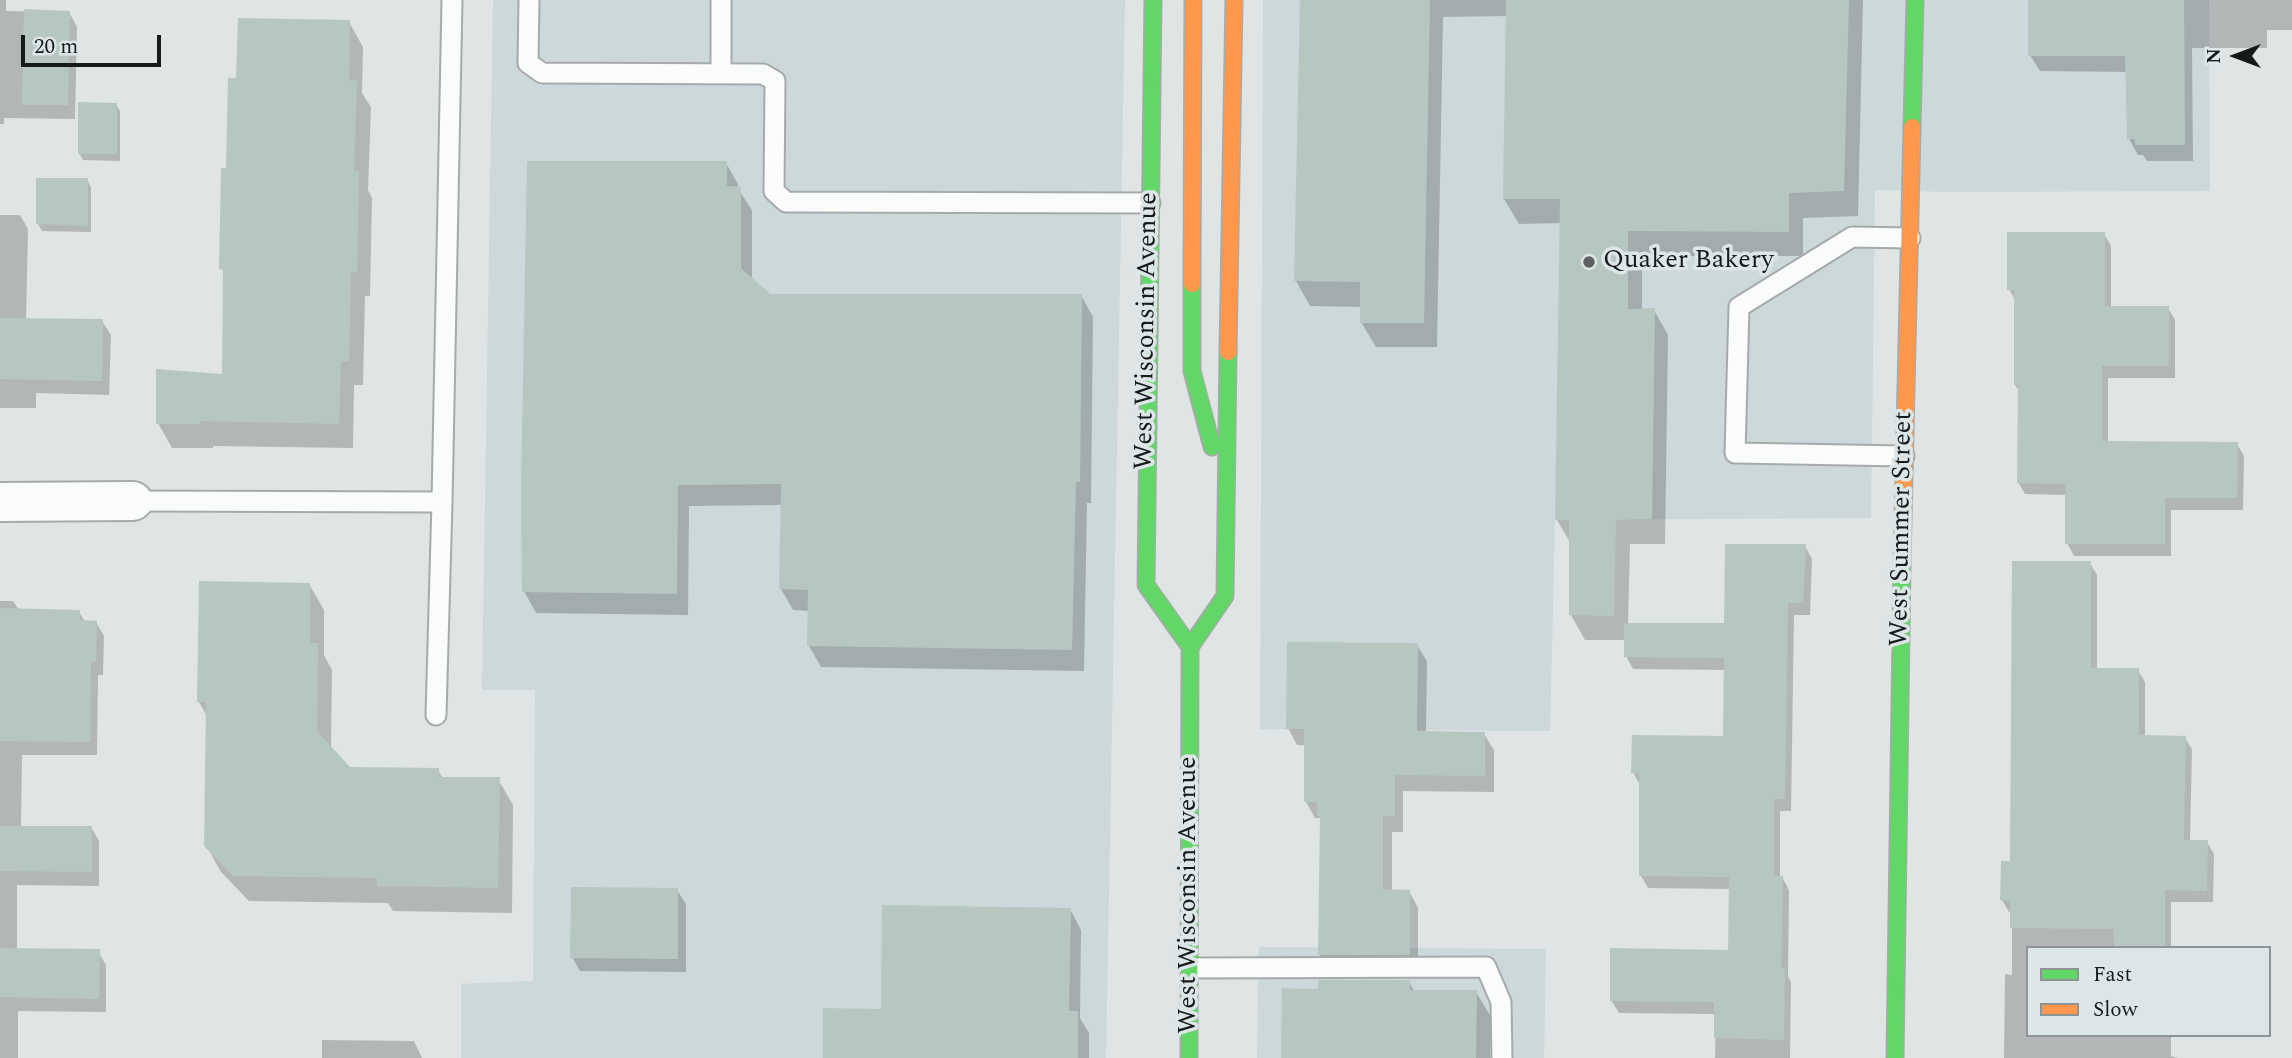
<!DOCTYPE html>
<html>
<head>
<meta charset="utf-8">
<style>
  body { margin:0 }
  #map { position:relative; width:2292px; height:1058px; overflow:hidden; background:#dfe4e4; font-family:Spectral,serif }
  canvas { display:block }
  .legend { position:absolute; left:2026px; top:946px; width:245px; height:91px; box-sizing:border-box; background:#dde6e6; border:2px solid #8e9494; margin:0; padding:9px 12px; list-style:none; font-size:21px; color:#171a1a }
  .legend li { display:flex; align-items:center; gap:14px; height:35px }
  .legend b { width:35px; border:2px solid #8e9494 }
  .north { position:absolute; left:2201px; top:21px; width:70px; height:70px; -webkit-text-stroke:5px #dde6e6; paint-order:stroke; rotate:270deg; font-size:19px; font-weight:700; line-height:28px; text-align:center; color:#171a1a }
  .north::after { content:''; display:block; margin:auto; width:24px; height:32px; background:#171a1a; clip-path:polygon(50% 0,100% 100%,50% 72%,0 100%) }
  .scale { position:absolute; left:21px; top:35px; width:140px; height:32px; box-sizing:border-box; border:4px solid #171a1a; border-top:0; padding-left:9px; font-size:21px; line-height:24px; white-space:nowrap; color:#171a1a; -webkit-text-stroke:5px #dde6e6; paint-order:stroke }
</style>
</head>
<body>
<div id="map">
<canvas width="2292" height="1058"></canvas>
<ul class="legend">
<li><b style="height:9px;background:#63d668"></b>Fast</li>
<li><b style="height:9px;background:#ff974d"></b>Slow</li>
</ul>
<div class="north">N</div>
<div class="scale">20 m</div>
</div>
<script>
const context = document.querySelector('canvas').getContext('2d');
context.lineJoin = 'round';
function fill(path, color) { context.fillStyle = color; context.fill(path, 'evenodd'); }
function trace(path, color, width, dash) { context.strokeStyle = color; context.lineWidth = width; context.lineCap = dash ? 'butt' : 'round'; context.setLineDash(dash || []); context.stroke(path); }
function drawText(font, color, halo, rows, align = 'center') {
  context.font = font + ' Spectral,serif'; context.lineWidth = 7; context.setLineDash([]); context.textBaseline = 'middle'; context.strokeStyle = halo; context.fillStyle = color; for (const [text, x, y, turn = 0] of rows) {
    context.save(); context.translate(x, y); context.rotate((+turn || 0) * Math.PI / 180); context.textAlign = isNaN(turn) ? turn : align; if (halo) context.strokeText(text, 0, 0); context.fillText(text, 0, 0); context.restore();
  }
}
fill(new Path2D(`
  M 493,0 L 1125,0 L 1106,1058 L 461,1058 L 461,984 L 533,981 L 535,690 L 482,690 Z
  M 1263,0 L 2209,0 L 2210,191 L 1946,192 L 1875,190 L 1871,518 L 1555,520 L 1550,731 L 1260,729 Z
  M 1259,947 L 1546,949 L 1544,1058 L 1257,1058 Z`), '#ccd8d9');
fill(new Path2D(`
  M 0,0 L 6,0 L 6,11 L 69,12 L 77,27 L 75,119 L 4,118 L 4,124 L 0,124 Z
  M 1302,0 L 1863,0 L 1858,216 L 1803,218 L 1803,256 L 1642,256 L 1642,310 L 1654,310 L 1668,335 L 1665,544 L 1630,544 L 1628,625 L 1726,625 L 1805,546 L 1812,559 L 1810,615 L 1794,615 L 1791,811 L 1780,811 L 1780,877 L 1782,877 L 1789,890 L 1788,977 L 1791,982 L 1790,1058 L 1715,1058 L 1716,1014 L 1619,1013 L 1611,1000 L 1730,952 L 1731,889 L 1648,888 L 1641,876 L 1640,785 L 1633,772 L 1725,738 L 1726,670 L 1633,669 L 1626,656 L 1626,640 L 1585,640 L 1571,615 L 1571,544 L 1557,520 L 1562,223 L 1519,224 L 1504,199 L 1508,16 L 1443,17 L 1437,347 L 1376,347 L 1361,322 L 1361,307 L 1310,306 L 1296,281 Z
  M 2030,0 L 2292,0 L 2292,30 L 2267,30 L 2267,48 L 2192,48 L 2193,161 L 2147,161 L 2143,155 L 2138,155 L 2129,139 L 2127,72 L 2040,71 L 2030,55 Z
  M 349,22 L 363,47 L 362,93 L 371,107 L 368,190 L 372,198 L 370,296 L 365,296 L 363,385 L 354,385 L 353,448 L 213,446 L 213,448 L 172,448 L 158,423 L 224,376 L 225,275 L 221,268 L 227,170 L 238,80 Z
  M 116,104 L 120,111 L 120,161 L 83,160 L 79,153 Z
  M 726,163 L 738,184 L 738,189 L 752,210 L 752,280 L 769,295 L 1081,295 L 1093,317 L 1091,503 L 1087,503 L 1084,671 L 821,667 L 809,646 L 810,611 L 793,610 L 781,589 L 782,505 L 689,506 L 688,615 L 536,613 L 524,591 Z
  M 87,180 L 91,187 L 91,232 L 42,231 L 38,224 Z
  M 0,215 L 20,215 L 28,229 L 26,320 L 102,321 L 111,335 L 109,395 L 36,393 L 36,408 L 0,408 Z
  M 2104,234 L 2111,246 L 2111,308 L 2168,308 L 2175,320 L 2175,378 L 2108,378 L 2108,443 L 2237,444 L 2244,456 L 2243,510 L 2171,510 L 2171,556 L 2074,556 L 2067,543 L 2067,495 L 2025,494 L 2018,482 L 2020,392 L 2015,385 L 2015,300 L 2009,289 Z
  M 2090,563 L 2097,575 L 2097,670 L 2138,670 L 2145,682 L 2145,737 L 2185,738 L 2192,749 L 2190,842 L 2207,842 L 2214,854 L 2213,902 L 2171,902 L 2171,948 L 2028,948 L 2028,1035 L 2171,1035 L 2171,1056 L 2178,1058 L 2004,1058 L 2005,974 L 2012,975 L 2012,912 L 2009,912 L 2002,900 Z
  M 309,584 L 324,610 L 324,655 L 332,670 L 331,749 L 349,768 L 438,770 L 443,779 L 498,779 L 513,805 L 512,913 L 393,911 L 388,903 L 249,901 L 221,872 L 206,845 L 207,716 L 199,702 Z
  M 0,601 L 13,601 L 19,610 L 79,612 L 85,622 L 96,622 L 104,636 L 103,675 L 98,675 L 97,755 L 22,755 L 21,827 L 91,827 L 99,841 L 99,886 L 17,885 L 17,950 L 98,951 L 106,965 L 106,1012 L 18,1011 L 18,1058 L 0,1058 Z
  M 1417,645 L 1427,661 L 1426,733 L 1484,734 L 1494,750 L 1494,792 L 1403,791 L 1403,832 L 1392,832 L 1392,891 L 1409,891 L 1418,908 L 1418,971 L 1329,971 L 1320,955 L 1321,818 L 1315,818 L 1306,802 L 1306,745 L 1297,745 L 1288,728 Z
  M 677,890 L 686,904 L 686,972 L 580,971 L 572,957 Z
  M 1070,909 L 1081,930 L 1080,1018 L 1089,1033 L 1089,1058 L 824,1058 L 883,1011 Z
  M 1409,981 L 1414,991 L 1476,992 L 1491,1017 L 1490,1058 L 1283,1058 L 1320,991 Z
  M 322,1040 L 414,1041 L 422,1058 L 322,1058 Z`), '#0003');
fill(new Path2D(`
  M 1300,0 L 1430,0 L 1424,323 L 1360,323 L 1360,282 L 1294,281 Z
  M 1506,0 L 1849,0 L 1844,191 L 1789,193 L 1789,232 L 1628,231 L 1628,309 L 1655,308 L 1652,519 L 1616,520 L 1614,616 L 1569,615 L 1569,520 L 1555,520 L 1560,199 L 1503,199 Z
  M 2028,0 L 2184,0 L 2185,145 L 2135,145 L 2135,139 L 2127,139 L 2125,56 L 2028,56 Z
  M 24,9 L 70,11 L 68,105 L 22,105 Z
  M 238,18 L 350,20 L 349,80 L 357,81 L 354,171 L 359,171 L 357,272 L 351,272 L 349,361 L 341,361 L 339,424 L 200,421 L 200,424 L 156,424 L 156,369 L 222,374 L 223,269 L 219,269 L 221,168 L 226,168 L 228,78 L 236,78 Z
  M 78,102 L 117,103 L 117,154 L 78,154 Z
  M 527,161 L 727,161 L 727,186 L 741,187 L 741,268 L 770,294 L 1082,294 L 1080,482 L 1076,482 L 1072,650 L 807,646 L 808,590 L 779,589 L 781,484 L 678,485 L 677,594 L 522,592 L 521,491 Z
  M 36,178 L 88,178 L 88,226 L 36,224 Z
  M 2007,232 L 2105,232 L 2105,306 L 2169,306 L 2169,366 L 2102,366 L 2102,441 L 2238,442 L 2237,498 L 2165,498 L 2165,544 L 2065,544 L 2065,484 L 2017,483 L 2018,385 L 2014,385 L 2014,290 L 2007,290 Z
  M 0,318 L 103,319 L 102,381 L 0,379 Z
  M 1725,544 L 1806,544 L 1803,603 L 1788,603 L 1785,799 L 1774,799 L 1774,876 L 1783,876 L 1781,968 L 1785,968 L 1784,1040 L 1714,1038 L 1714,1002 L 1610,1001 L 1610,948 L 1728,950 L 1729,877 L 1639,876 L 1639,773 L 1631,773 L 1632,735 L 1723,736 L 1724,658 L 1624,657 L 1624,623 L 1724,623 Z
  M 2012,561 L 2091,561 L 2091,668 L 2139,668 L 2139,735 L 2186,736 L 2184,840 L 2208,840 L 2207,891 L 2165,890 L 2165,948 L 2114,948 L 2114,929 L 2010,928 L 2010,901 L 2000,900 L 2001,861 L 2010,861 Z
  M 199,581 L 310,583 L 310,643 L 318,643 L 317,731 L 350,767 L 439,768 L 439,777 L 500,777 L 498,888 L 377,886 L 377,878 L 233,876 L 204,846 L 206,702 L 197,702 Z
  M 0,608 L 80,610 L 80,620 L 97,621 L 96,662 L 91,662 L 90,742 L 0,741 Z
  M 1287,642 L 1418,643 L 1417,731 L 1485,732 L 1485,776 L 1395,775 L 1395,816 L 1383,816 L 1383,889 L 1410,890 L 1410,955 L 1318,955 L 1320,816 L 1317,816 L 1317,802 L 1304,802 L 1304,729 L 1286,729 Z
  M 0,826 L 92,826 L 92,872 L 0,871 Z
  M 571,887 L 678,888 L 678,959 L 570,958 Z
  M 882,905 L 1071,908 L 1069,1011 L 1078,1011 L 1078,1058 L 823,1058 L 823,1008 L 881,1009 Z
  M 0,948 L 100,949 L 99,999 L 0,997 Z
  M 1318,980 L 1410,980 L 1410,990 L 1477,990 L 1476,1058 L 1281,1058 L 1282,988 L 1318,989 Z`), '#b6c7c2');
const lane = new Path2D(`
  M 529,0 L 528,63 L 542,73 L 763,74 L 775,81 L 774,191 L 786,202 L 1150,203
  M 721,0 L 721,74
  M 1904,456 L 1735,453 L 1739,307 L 1852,237 L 1910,238
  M 133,501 L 442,502 L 452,0
  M 436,715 L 442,502
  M 1191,968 L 1486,967 L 1501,1002 L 1502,1058`);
const street = new Path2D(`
  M 0,502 L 133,501`);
const fast = new Path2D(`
  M 1153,0 L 1146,585 L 1190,647
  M 1912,127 L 1915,0
  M 1192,284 L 1192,371 L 1212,447
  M 1189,1058 L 1190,647 L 1225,596 L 1228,352
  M 1895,1058 L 1902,562`);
const slow = new Path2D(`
  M 1192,284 L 1193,0
  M 1228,352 L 1234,0
  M 1902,562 L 1912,127`);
trace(lane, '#a6aaaa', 23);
trace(street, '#a6aaaa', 42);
trace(fast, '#a6aaaa', 19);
trace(slow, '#a6aaaa', 19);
trace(lane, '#fafbfb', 19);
trace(street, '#fafbfb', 38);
trace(fast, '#63d668', 16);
trace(slow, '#ff974d', 16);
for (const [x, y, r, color] of [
  [1589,262,7,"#5d6161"]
]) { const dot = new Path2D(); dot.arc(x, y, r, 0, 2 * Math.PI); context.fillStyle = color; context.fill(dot); trace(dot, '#dde6e6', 2.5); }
drawText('26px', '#171a1a', '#dde6e6', [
  ["Quaker Bakery",1603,262]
], 'left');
drawText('26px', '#171a1a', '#dde6e6', [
  ["West Wisconsin Avenue",1148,331,-89],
  ["West Summer Street",1903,529,-89],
  ["West Wisconsin Avenue",1190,895,-90]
]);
</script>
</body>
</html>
